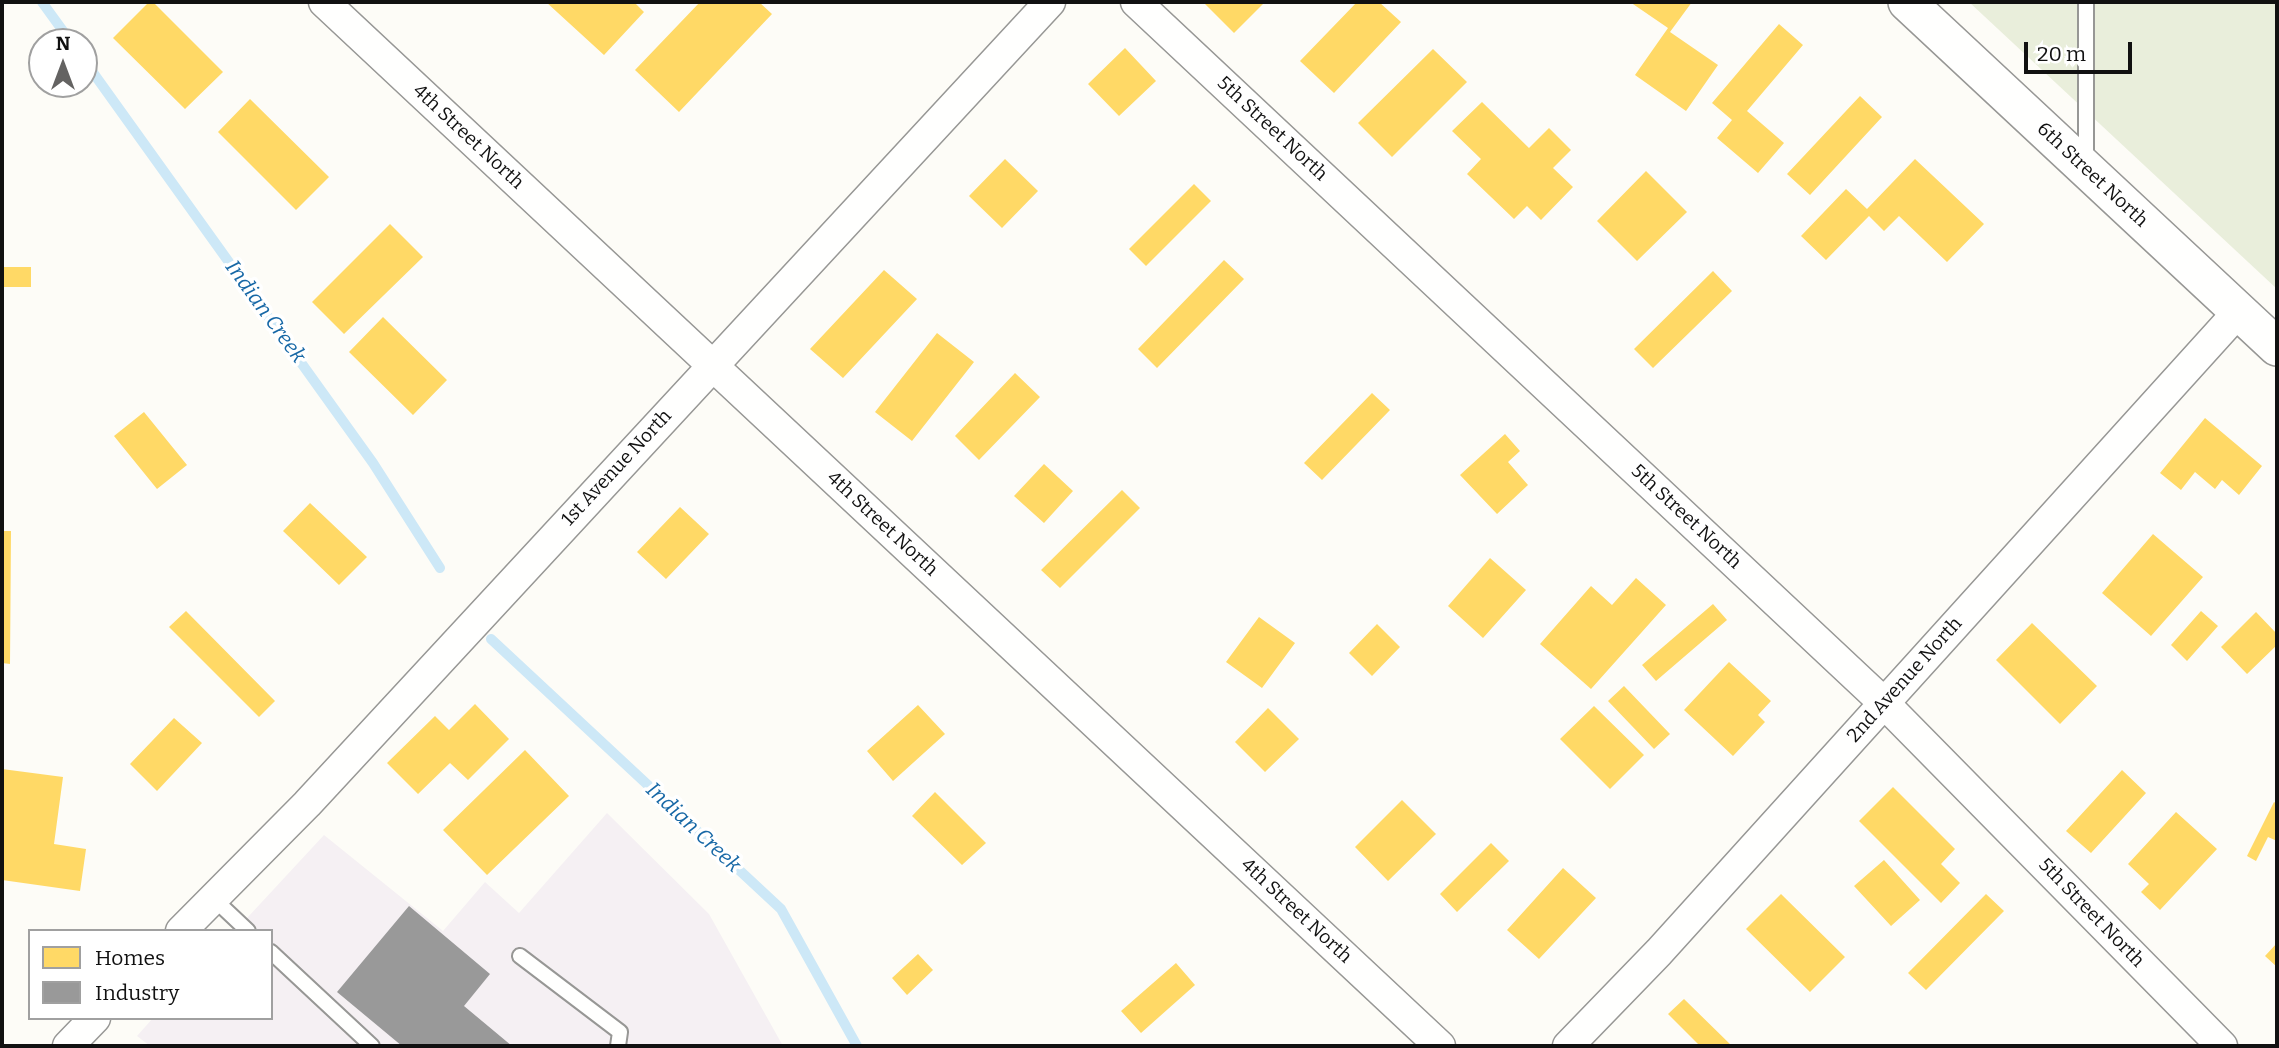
<!DOCTYPE html>
<html>
<head>
<meta charset="utf-8">
<style>
  body { margin:0 }
  #map { position:relative; width:2279px; height:1048px; overflow:hidden; background:#fdfcf7; font-family:Bitter,serif }
  canvas { display:block }
  .frame { position:absolute; inset:0; border:4px solid #111; pointer-events:none }
  .legend { position:absolute; left:28px; top:929px; width:245px; height:91px; box-sizing:border-box; background:#fff; border:2px solid #a0a0a0; margin:0; padding:9px 12px; list-style:none; font-size:21px; color:#111 }
  .legend li { display:flex; align-items:center; gap:14px; height:35px }
  .legend b { width:35px; border:2px solid #a0a0a0 }
  .north { position:absolute; left:28px; top:28px; width:70px; height:70px; box-sizing:border-box; background:#fff; border:2px solid #a0a0a0; border-radius:50%; rotate:0deg; font-size:19px; font-weight:700; line-height:28px; text-align:center; color:#111 }
  .north::after { content:''; display:block; margin:auto; width:24px; height:32px; background:#646362; clip-path:polygon(50% 0,100% 100%,50% 72%,0 100%) }
  .scale { position:absolute; left:2024px; top:42px; width:108px; height:32px; box-sizing:border-box; border:4px solid #111; border-top:0; padding-left:9px; font-size:21px; line-height:24px; white-space:nowrap; color:#111; -webkit-text-stroke:5px #fff; paint-order:stroke }
</style>
</head>
<body>
<div id="map">
<canvas width="2279" height="1048"></canvas>
<div class="frame"></div>
<ul class="legend">
<li><b style="height:19px;background:#ffd966"></b>Homes</li>
<li><b style="height:19px;background:#999"></b>Industry</li>
</ul>
<div class="north">N</div>
<div class="scale">20 m</div>
</div>
<script>
const context = document.querySelector('canvas').getContext('2d');
context.lineJoin = 'round';
function fill(path, color) { context.fillStyle = color; context.fill(path, 'evenodd'); }
function trace(path, color, width, dash) { context.strokeStyle = color; context.lineWidth = width; context.lineCap = dash ? 'butt' : 'round'; context.setLineDash(dash || []); context.stroke(path); }
function drawText(font, color, halo, rows, align = 'center') {
  context.font = font + ' Bitter,serif'; context.lineWidth = 7; context.setLineDash([]); context.textBaseline = 'middle'; context.strokeStyle = halo; context.fillStyle = color; for (const [text, x, y, turn = 0] of rows) {
    context.save(); context.translate(x, y); context.rotate((+turn || 0) * Math.PI / 180); context.textAlign = isNaN(turn) ? turn : align; if (halo) context.strokeText(text, 0, 0); context.fillText(text, 0, 0); context.restore();
  }
}
fill(new Path2D(`
  M 607,813 L 709,914 L 783,1046 L 150,1046 L 137,1036 L 153,1018 L 271,1018 L 271,931 L 235,931 L 324,835 L 443,931 L 485,882 L 519,913 Z`), '#f5f0f3');
fill(new Path2D(`
  M 1969,2 L 2277,2 L 2277,289 Z`), '#e9eedb');
fill(new Path2D(`
  M 149,2 L 153,2 L 223,72 L 185,109 L 113,38 Z
  M 546,2 L 634,2 L 644,12 L 604,55 Z
  M 700,2 L 759,2 L 772,14 L 679,112 L 635,70 Z
  M 1203,2 L 1265,2 L 1234,33 Z
  M 1357,2 L 1379,2 L 1401,22 L 1334,93 L 1300,61 Z
  M 1630,2 L 1692,2 L 1670,32 L 1718,65 L 1686,111 L 1635,75 L 1668,28 Z
  M 1779,24 L 1803,45 L 1747,111 L 1784,143 L 1758,173 L 1717,138 L 1732,120 L 1712,103 Z
  M 1125,48 L 1156,81 L 1119,116 L 1088,84 Z
  M 1433,49 L 1467,82 L 1392,157 L 1358,123 Z
  M 1860,96 L 1882,117 L 1810,195 L 1787,174 Z
  M 250,99 L 329,177 L 296,210 L 218,132 Z
  M 1482,102 L 1529,148 L 1549,128 L 1571,150 L 1553,168 L 1573,187 L 1541,220 L 1527,206 L 1514,219 L 1467,174 L 1481,159 L 1452,131 Z
  M 1005,159 L 1038,191 L 1002,228 L 969,196 Z
  M 1915,159 L 1984,224 L 1947,262 L 1899,216 L 1884,231 L 1869,216 L 1826,260 L 1801,236 L 1846,189 L 1867,209 Z
  M 1646,171 L 1687,212 L 1637,261 L 1597,221 Z
  M 1194,184 L 1211,201 L 1146,266 L 1129,249 Z
  M 390,224 L 423,257 L 344,334 L 312,302 Z
  M 1224,260 L 1244,279 L 1157,368 L 1138,349 Z
  M 2,267 L 31,267 L 31,287 L 2,287 Z
  M 884,270 L 917,299 L 843,378 L 810,349 Z
  M 1713,271 L 1732,291 L 1653,368 L 1634,349 Z
  M 383,317 L 447,380 L 413,415 L 349,352 Z
  M 937,333 L 974,362 L 912,441 L 875,412 Z
  M 1015,373 L 1040,397 L 979,460 L 955,436 Z
  M 1372,393 L 1390,410 L 1322,480 L 1304,463 Z
  M 144,412 L 187,465 L 157,489 L 114,436 Z
  M 2205,418 L 2262,466 L 2239,495 L 2222,480 L 2215,489 L 2195,472 L 2181,490 L 2160,473 Z
  M 1505,434 L 1520,451 L 1508,462 L 1528,485 L 1497,514 L 1460,475 Z
  M 1044,464 L 1073,491 L 1044,523 L 1014,496 Z
  M 1122,490 L 1140,508 L 1060,588 L 1041,570 Z
  M 310,503 L 367,557 L 339,585 L 283,531 Z
  M 680,507 L 709,534 L 666,579 L 637,552 Z
  M 2,531 L 11,531 L 10,664 L 2,663 Z
  M 2153,534 L 2203,577 L 2151,636 L 2102,593 Z
  M 1490,558 L 1526,590 L 1483,638 L 1448,606 Z
  M 1636,578 L 1666,605 L 1591,689 L 1540,644 L 1591,586 L 1612,605 Z
  M 1713,604 L 1727,620 L 1656,681 L 1642,665 Z
  M 186,611 L 275,701 L 259,717 L 169,627 Z
  M 2201,611 L 2218,626 L 2187,661 L 2171,645 Z
  M 2256,612 L 2277,634 L 2277,645 L 2247,674 L 2221,647 Z
  M 1259,617 L 1295,643 L 1262,688 L 1226,662 Z
  M 2032,623 L 2097,686 L 2060,724 L 1996,660 Z
  M 1377,624 L 1400,647 L 1372,676 L 1349,653 Z
  M 1729,662 L 1771,701 L 1758,715 L 1765,722 L 1733,756 L 1684,710 Z
  M 1624,686 L 1670,734 L 1654,749 L 1608,701 Z
  M 475,704 L 509,739 L 468,780 L 450,763 L 418,794 L 387,763 L 435,716 L 449,730 Z
  M 918,705 L 945,734 L 893,781 L 867,751 Z
  M 1594,706 L 1644,755 L 1610,789 L 1560,739 Z
  M 1268,708 L 1299,739 L 1265,772 L 1235,742 Z
  M 174,718 L 202,743 L 157,791 L 130,764 Z
  M 525,750 L 569,796 L 487,875 L 443,830 Z
  M 2,769 L 63,777 L 54,844 L 86,849 L 80,891 L 2,880 Z
  M 2122,770 L 2146,793 L 2091,853 L 2066,831 Z
  M 1893,787 L 1955,849 L 1941,864 L 1960,883 L 1941,903 L 1859,821 Z
  M 935,792 L 986,843 L 962,865 L 912,816 Z
  M 1402,800 L 1436,834 L 1388,881 L 1355,847 Z
  M 2274,802 L 2277,804 L 2277,841 L 2268,837 L 2256,861 L 2247,856 Z
  M 2176,812 L 2217,849 L 2160,910 L 2141,892 L 2149,884 L 2128,864 Z
  M 1491,843 L 1509,861 L 1457,912 L 1440,894 Z
  M 1884,860 L 1920,900 L 1891,926 L 1854,886 Z
  M 1563,868 L 1596,898 L 1539,959 L 1507,930 Z
  M 1781,894 L 1845,957 L 1810,992 L 1746,929 Z
  M 1986,894 L 2004,911 L 1926,990 L 1908,973 Z
  M 2277,943 L 2277,967 L 2265,956 Z
  M 918,954 L 933,970 L 907,995 L 892,978 Z
  M 1176,963 L 1195,985 L 1141,1033 L 1121,1011 Z
  M 1684,999 L 1732,1046 L 1700,1046 L 1668,1014 Z`), '#ffd966');
fill(new Path2D(`
  M 409,906 L 490,974 L 464,1006 L 512,1046 L 402,1046 L 337,992 Z`), '#999');
trace(new Path2D(`
  M 42,2 L 71,42
  M 84,60 L 373,463 L 440,568
  M 491,639 L 781,909 L 857,1046`), '#cde8f7', 10);
const service = new Path2D(`
  M 2086,160 L 2086,2
  M 213,898 L 248,931
  M 271,952 L 372,1046
  M 520,956 L 620,1032 L 618,1046`);
const minor = new Path2D(`
  M 324,2 L 1440,1046
  M 1136,2 L 1884,703 L 2222,1046
  M 181,931 L 307,804 L 1050,2
  M 68,1046 L 95,1018
  M 1568,1046 L 1659,952 L 2239,311`);
const tertiary = new Path2D(`
  M 1907,2 L 2277,347`);
trace(service, '#979795', 18);
trace(minor, '#979795', 33);
trace(tertiary, '#979795', 40);
trace(service, '#fffffe', 14);
trace(minor, '#fffffe', 30);
trace(tertiary, '#fffffe', 37);
drawText('19px', '#111', '#fff', [
  ["5th Street North",1272,129,43],
  ["4th Street North",468,137,43],
  ["6th Street North",2092,175,43],
  ["1st Avenue North",617,468,-47],
  ["5th Street North",1686,517,43],
  ["4th Street North",882,524,43],
  ["2nd Avenue North",1905,680,-48],
  ["4th Street North",1296,911,43],
  ["5th Street North",2091,913,46]
]);
drawText('italic 21px', '#1768a6', '#fff', [
  ["Indian Creek",265,312,54],
  ["Indian Creek",693,828,43]
]);
</script>
</body>
</html>
